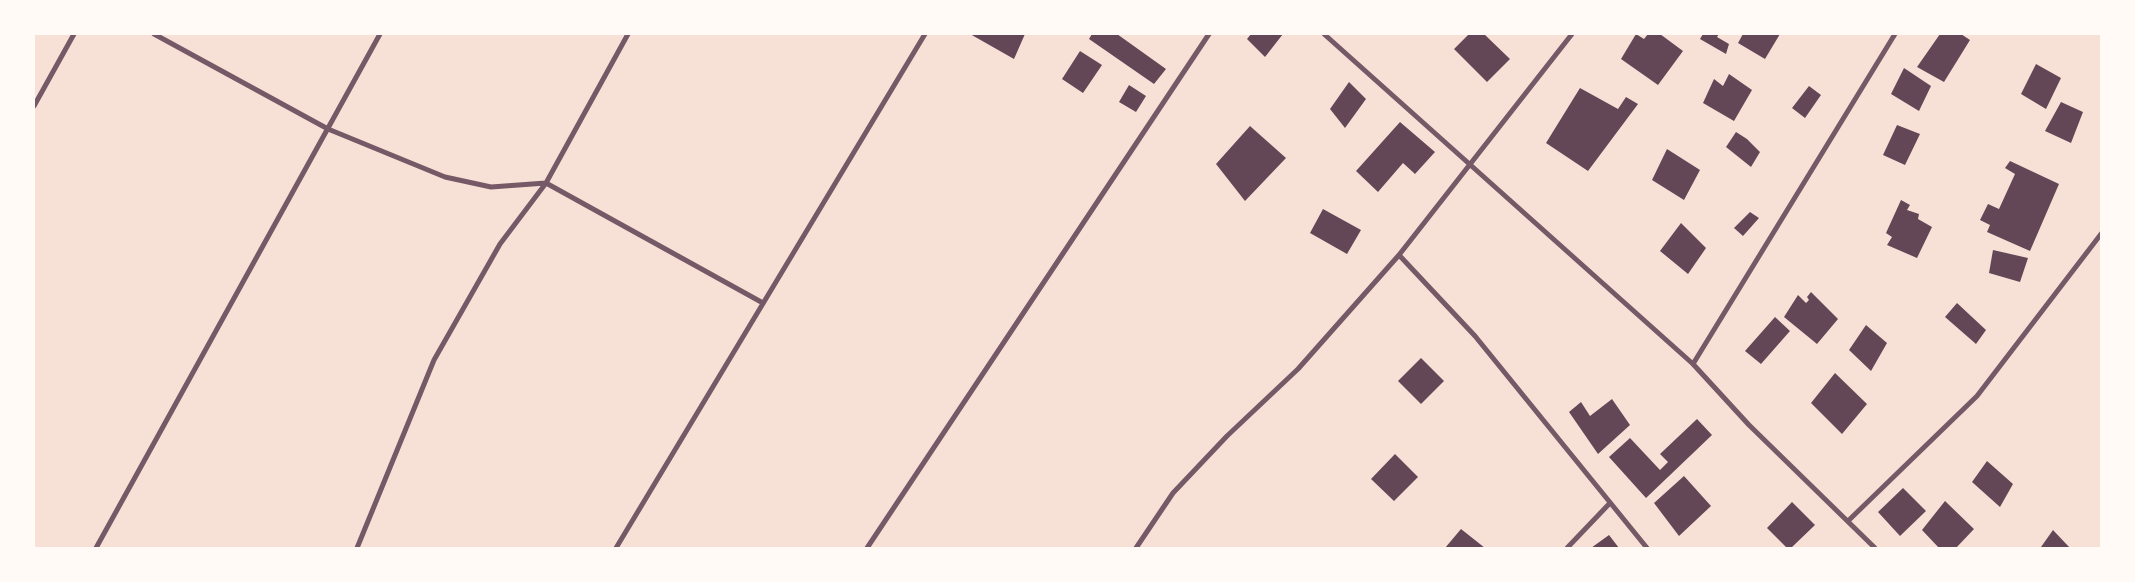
<!DOCTYPE html>
<html>
<head>
<meta charset="utf-8">
<style>
  body { margin:0 }
  #map { position:relative; width:2135px; height:582px; overflow:hidden; background:#f7e1d7; font-family:Bitter,serif }
  canvas { display:block }
  .frame { position:absolute; inset:0; border:35px solid #fffaf5; pointer-events:none }
</style>
</head>
<body>
<div id="map">
<canvas width="2135" height="582"></canvas>
<div class="frame"></div>
</div>
<script>
const context = document.querySelector('canvas').getContext('2d');
context.lineJoin = 'round';
function fill(path, color) { context.fillStyle = color; context.fill(path, 'evenodd'); }
function trace(path, color, width, dash) { context.strokeStyle = color; context.lineWidth = width; context.lineCap = dash ? 'butt' : 'round'; context.setLineDash(dash || []); context.stroke(path); }
fill(new Path2D(`
  M 970,34 L 1025,34 L 1014,59 Z
  M 1092,34 L 1117,34 L 1166,69 L 1154,84 L 1089,39 Z
  M 1251,34 L 1283,34 L 1265,57 L 1247,39 Z
  M 1469,34 L 1484,34 L 1510,59 L 1487,82 L 1454,49 Z
  M 1636,34 L 1644,39 L 1648,34 L 1660,34 L 1683,51 L 1658,85 L 1621,59 Z
  M 1703,34 L 1719,34 L 1717,37 L 1729,44 L 1726,54 L 1700,39 Z
  M 1743,34 L 1780,34 L 1765,59 L 1738,43 Z
  M 1940,34 L 1961,34 L 1970,40 L 1944,82 L 1917,67 Z
  M 1080,51 L 1102,65 L 1083,93 L 1062,79 Z
  M 2036,64 L 2061,78 L 2046,109 L 2021,94 Z
  M 1904,68 L 1931,86 L 1919,111 L 1891,94 Z
  M 1729,74 L 1752,90 L 1734,121 L 1703,103 L 1714,79 L 1723,86 Z
  M 1349,82 L 1366,99 L 1345,128 L 1330,109 Z
  M 1129,85 L 1146,96 L 1136,112 L 1119,102 Z
  M 1809,86 L 1821,95 L 1805,118 L 1792,108 Z
  M 1580,88 L 1618,109 L 1626,97 L 1638,104 L 1588,171 L 1546,143 Z
  M 2061,102 L 2083,112 L 2071,143 L 2045,131 Z
  M 1400,122 L 1435,152 L 1415,174 L 1403,163 L 1378,192 L 1356,171 Z
  M 1897,125 L 1920,134 L 1905,165 L 1883,155 Z
  M 1250,126 L 1286,158 L 1245,201 L 1216,164 Z
  M 1736,132 L 1747,139 L 1760,152 L 1751,167 L 1726,147 Z
  M 1667,149 L 1700,170 L 1684,200 L 1652,180 Z
  M 2010,161 L 2059,184 L 2030,251 L 1987,232 L 1990,225 L 1980,220 L 1988,204 L 1999,209 L 2015,174 L 2005,168 Z
  M 1901,200 L 1910,205 L 1907,210 L 1919,214 L 1918,219 L 1932,227 L 1917,258 L 1887,245 L 1892,237 L 1886,233 Z
  M 1323,209 L 1361,230 L 1347,254 L 1310,233 Z
  M 1750,212 L 1759,218 L 1743,236 L 1734,228 Z
  M 1681,223 L 1706,248 L 1688,274 L 1660,251 Z
  M 1993,250 L 2028,258 L 2020,282 L 1989,273 Z
  M 1811,292 L 1838,319 L 1817,344 L 1784,317 L 1798,295 L 1806,303 L 1809,300 L 1807,297 Z
  M 1957,303 L 1986,330 L 1976,344 L 1945,317 Z
  M 1775,317 L 1790,331 L 1761,364 L 1745,351 Z
  M 1866,325 L 1887,343 L 1871,371 L 1849,350 Z
  M 1421,358 L 1444,381 L 1421,404 L 1398,381 Z
  M 1835,373 L 1867,404 L 1842,434 L 1811,403 Z
  M 1612,399 L 1630,425 L 1598,454 L 1569,412 L 1581,402 L 1590,416 Z
  M 1697,419 L 1712,435 L 1646,498 L 1609,457 L 1630,438 L 1660,470 L 1668,462 L 1660,454 Z
  M 1395,454 L 1418,477 L 1394,501 L 1371,479 Z
  M 1987,461 L 2013,484 L 2000,507 L 1972,482 Z
  M 1684,476 L 1711,506 L 1679,536 L 1654,503 Z
  M 1903,488 L 1926,511 L 1900,536 L 1878,512 Z
  M 1945,501 L 1974,529 L 1956,548 L 1939,548 L 1922,530 Z
  M 1792,502 L 1815,525 L 1791,548 L 1787,548 L 1767,528 Z
  M 1461,529 L 1485,548 L 1445,548 Z
  M 2053,530 L 2070,548 L 2041,547 Z
  M 1609,535 L 1619,548 L 1591,548 Z`), '#644757');
trace(new Path2D(`
  M 154,34 L 328,129 L 445,177 L 491,187 L 546,183 L 763,303
  M 1324,34 L 1693,364 L 1749,425 L 1875,548
  M 34,106 L 74,34
  M 1399,255 L 1475,336 L 1647,548
  M 1693,364 L 1895,34
  M 1848,521 L 1977,396 L 2101,234
  M 96,548 L 380,34
  M 357,548 L 434,360 L 500,244 L 546,183 L 628,34
  M 616,548 L 925,34
  M 867,548 L 1209,34
  M 1136,548 L 1173,493 L 1227,436 L 1298,369 L 1399,255 L 1572,34
  M 1567,548 L 1610,503`), '#755966', 5);
</script>
</body>
</html>
